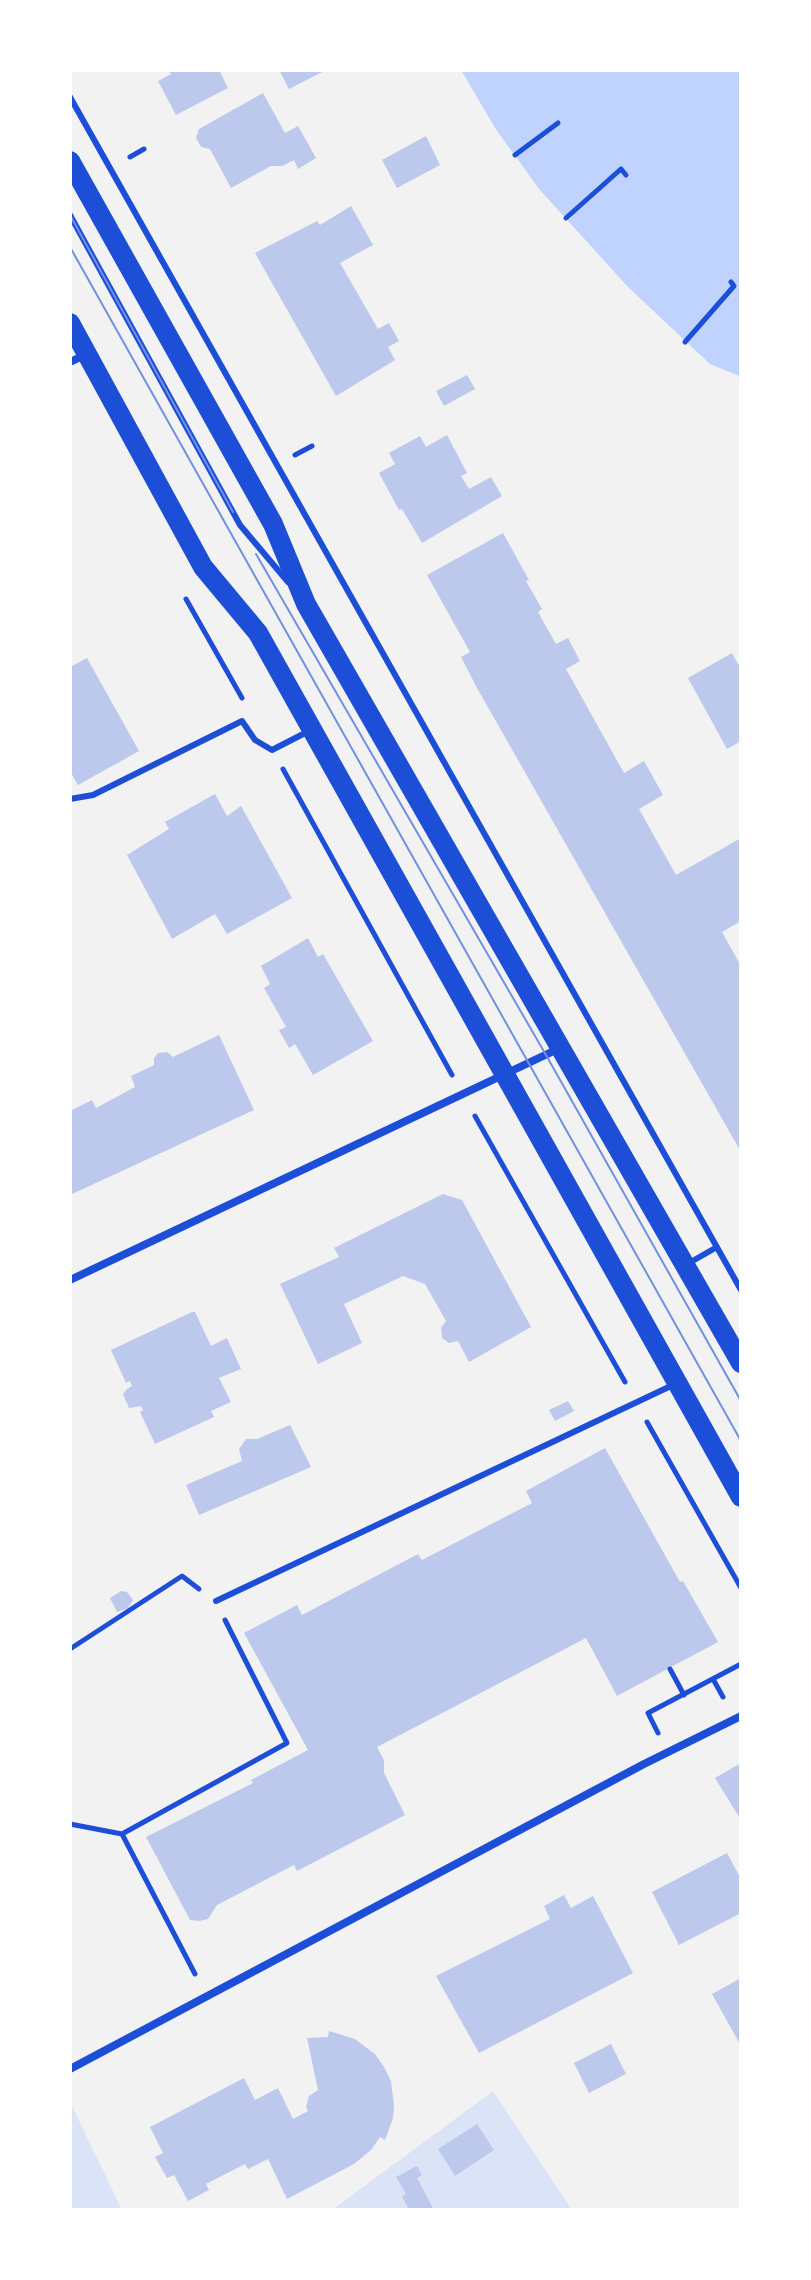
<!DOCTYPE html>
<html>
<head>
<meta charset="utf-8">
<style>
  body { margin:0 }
  #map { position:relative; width:811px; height:2280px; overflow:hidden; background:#f2f2f2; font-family:"PT Sans",sans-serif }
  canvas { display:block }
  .frame { position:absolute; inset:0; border:72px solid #fff; pointer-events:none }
</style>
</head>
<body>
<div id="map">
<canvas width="811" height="2280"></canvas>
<div class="frame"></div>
</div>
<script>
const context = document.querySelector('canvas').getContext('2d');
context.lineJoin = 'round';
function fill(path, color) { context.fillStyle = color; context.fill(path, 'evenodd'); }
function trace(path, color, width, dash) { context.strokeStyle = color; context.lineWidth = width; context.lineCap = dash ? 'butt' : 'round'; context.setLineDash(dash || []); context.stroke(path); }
fill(new Path2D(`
  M 493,2091 L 572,2210 L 332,2210 Z
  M 72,2106 L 122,2210 L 70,2210 L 70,2107 Z`), '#dbe4f7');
fill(new Path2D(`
  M 461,70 L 741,70 L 741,379 L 737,375 L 710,364 L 628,287 L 539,189 L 495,128 Z`), '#bfd3fe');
fill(new Path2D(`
  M 169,70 L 219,70 L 228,88 L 176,115 L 158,81 L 171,74 Z
  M 279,70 L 326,70 L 289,89 Z
  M 263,93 L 285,133 L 298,126 L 316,158 L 298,169 L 294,160 L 282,166 L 271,166 L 231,188 L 210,149 L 201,147 L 196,138 L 199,129 Z
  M 426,136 L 440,165 L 397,188 L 382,160 Z
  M 351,206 L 373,245 L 340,263 L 378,329 L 389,323 L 399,341 L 388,347 L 395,360 L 336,396 L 255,253 L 317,221 L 320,225 Z
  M 467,375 L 475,389 L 444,406 L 436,391 Z
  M 447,435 L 467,473 L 461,476 L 469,489 L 491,477 L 502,496 L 422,543 L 402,509 L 399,510 L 379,473 L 395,464 L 389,453 L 420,436 L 426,447 Z
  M 503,533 L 529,580 L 526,581 L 542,609 L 538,612 L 556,644 L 568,638 L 580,661 L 566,669 L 624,773 L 644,761 L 663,795 L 639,809 L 676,875 L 741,838 L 741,921 L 722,932 L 741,966 L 741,1152 L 477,688 L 461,657 L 470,652 L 427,575 Z
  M 732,653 L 738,664 L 741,663 L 741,741 L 727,749 L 688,678 Z
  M 87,658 L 139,751 L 78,785 L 70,771 L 70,667 Z
  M 215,794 L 227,816 L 241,806 L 292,898 L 227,934 L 215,914 L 172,939 L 127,855 L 169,829 L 165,822 Z
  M 308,938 L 318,957 L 323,954 L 373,1041 L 313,1075 L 295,1044 L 289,1048 L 279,1030 L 286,1027 L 264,988 L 270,984 L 261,966 Z
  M 219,1035 L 254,1110 L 70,1195 L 70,1111 L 92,1100 L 96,1108 L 135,1087 L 131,1076 L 154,1065 L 154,1058 L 158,1053 L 167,1052 L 173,1057 Z
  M 443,1194 L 462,1200 L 531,1327 L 469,1362 L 458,1341 L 449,1343 L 442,1338 L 441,1328 L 446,1321 L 425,1284 L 403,1276 L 344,1304 L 362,1343 L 318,1364 L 280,1284 L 339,1257 L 334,1248 Z
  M 192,1312 L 195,1312 L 211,1346 L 227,1338 L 241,1369 L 219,1378 L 231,1402 L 211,1411 L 214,1417 L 155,1444 L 140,1412 L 143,1410 L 141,1406 L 129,1408 L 123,1394 L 127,1389 L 132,1386 L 130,1381 L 126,1383 L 111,1350 Z
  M 568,1401 L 574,1411 L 555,1421 L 549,1410 Z
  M 290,1425 L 311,1467 L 199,1515 L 186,1485 L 242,1461 L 239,1449 L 246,1439 L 257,1439 Z
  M 605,1448 L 680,1582 L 683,1581 L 718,1642 L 617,1696 L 586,1638 L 377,1747 L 384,1760 L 384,1773 L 405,1815 L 297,1871 L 294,1865 L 217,1905 L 208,1919 L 199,1921 L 190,1920 L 146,1837 L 253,1783 L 251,1780 L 308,1750 L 244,1633 L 297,1605 L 302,1615 L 418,1554 L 422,1560 L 532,1503 L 526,1491 Z
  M 121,1591 L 127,1592 L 133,1600 L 128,1608 L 117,1612 L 110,1598 Z
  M 741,1763 L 741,1820 L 715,1778 Z
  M 727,1853 L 741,1879 L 741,1913 L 679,1945 L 652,1892 Z
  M 564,1895 L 571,1908 L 593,1896 L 633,1973 L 479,2053 L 436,1976 L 550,1919 L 544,1906 Z
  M 741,1978 L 741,2046 L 712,1994 Z
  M 329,2031 L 355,2039 L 375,2054 L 384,2067 L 391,2081 L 394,2106 L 393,2118 L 385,2140 L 380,2137 L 371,2150 L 354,2164 L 287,2199 L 268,2159 L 248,2169 L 245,2164 L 206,2184 L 209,2190 L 188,2201 L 174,2175 L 167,2178 L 155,2157 L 163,2153 L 150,2127 L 244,2078 L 255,2100 L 278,2088 L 293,2119 L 308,2111 L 306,2107 L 309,2096 L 318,2090 L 307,2038 L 328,2037 Z
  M 611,2044 L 626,2074 L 589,2093 L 574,2063 Z
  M 477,2124 L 494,2150 L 455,2176 L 438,2149 Z
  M 417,2166 L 422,2175 L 417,2178 L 434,2210 L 409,2210 L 402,2196 L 406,2194 L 396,2177 Z`), '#bdc9ec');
trace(new Path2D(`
  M 515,155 L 558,123
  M 130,157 L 144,149
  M 566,218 L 621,169 L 626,175
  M 685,342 L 734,286 L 731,282
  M 295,455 L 312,446
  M 186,599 L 242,698
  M 283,769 L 452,1075
  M 475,1116 L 625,1382
  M 647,1422 L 741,1588
  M 70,1649 L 182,1576 L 199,1589
  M 670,1669 L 684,1695
  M 713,1679 L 723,1697
  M 658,1733 L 648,1713 L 741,1664
  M 70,1824 L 122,1834 L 195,1974
  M 122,1834 L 287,1743 L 225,1620`), '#1d4ed8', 5);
trace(new Path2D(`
  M 70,97 L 741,1290
  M 70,215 L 240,525 L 288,582
  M 70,799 L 93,795 L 242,721 L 255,740 L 272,750 L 309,731
  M 689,1263 L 717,1247
  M 216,1601 L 673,1385`), '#1d4ed8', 6);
trace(new Path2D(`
  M 70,362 L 87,354
  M 70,1280 L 560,1048
  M 70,2069 L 644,1764 L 741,1716`), '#1d4ed8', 8);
trace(new Path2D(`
  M 70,161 L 273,524 L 306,604 L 741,1363
  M 70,323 L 203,567 L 258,633 L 741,1497`), '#1d4ed8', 20);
trace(new Path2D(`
  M 70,215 L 233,512
  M 70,247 L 741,1441
  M 256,554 L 546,1055 L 741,1401`), '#7290e2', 2);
</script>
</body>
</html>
